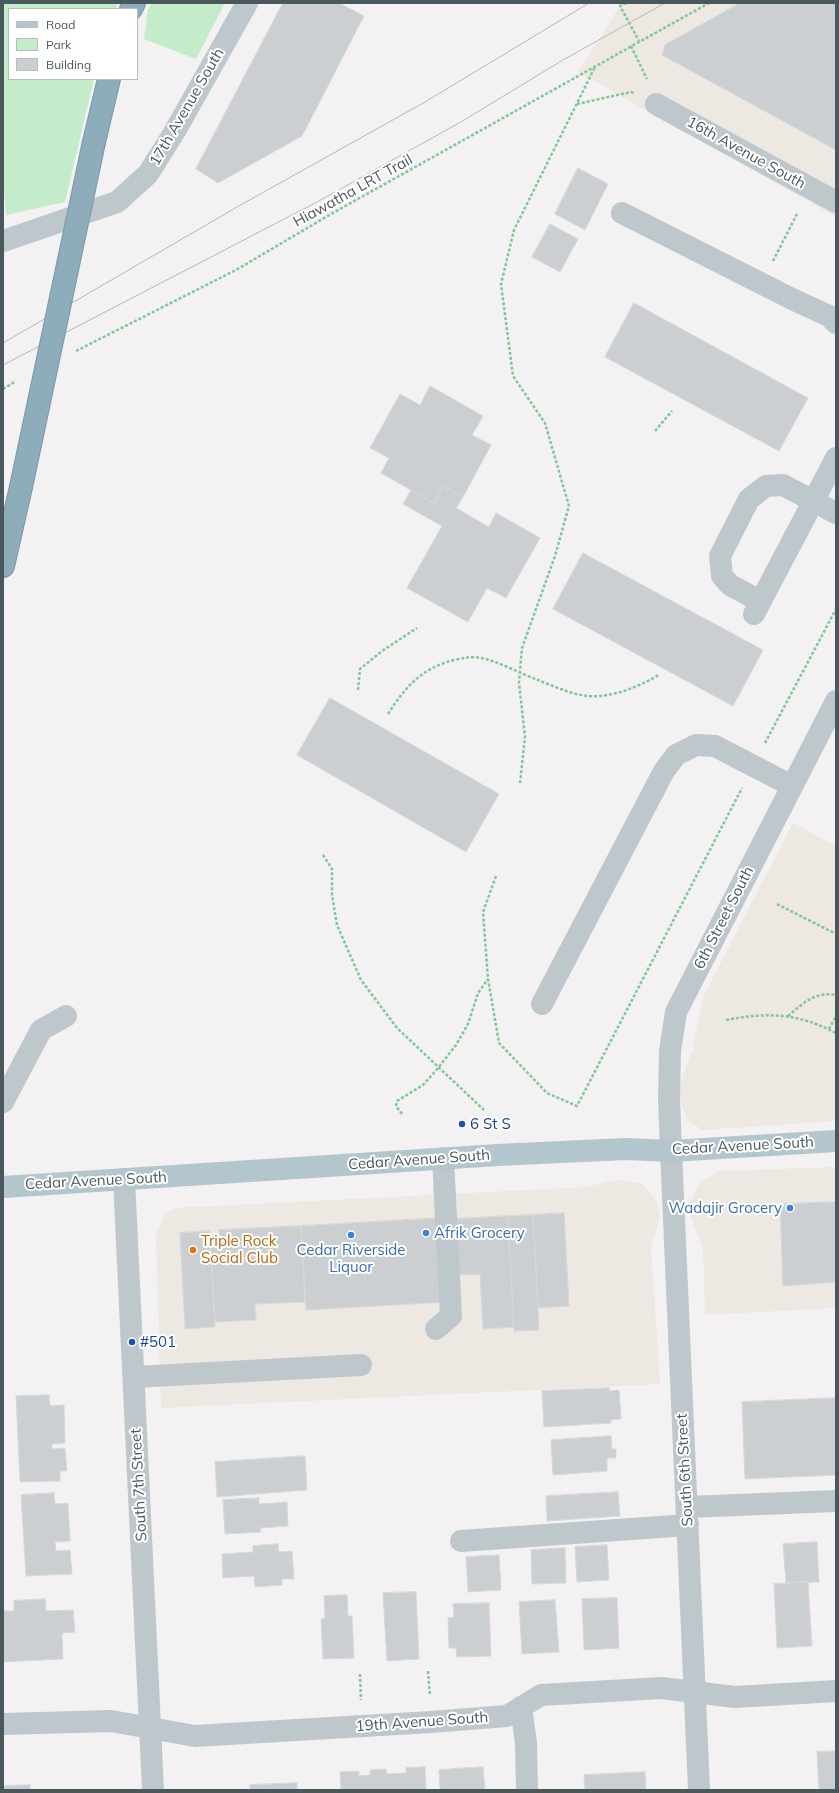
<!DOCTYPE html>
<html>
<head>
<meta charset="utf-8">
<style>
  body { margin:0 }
  #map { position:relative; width:839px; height:1793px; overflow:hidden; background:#f3f1f2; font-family:Mulish,sans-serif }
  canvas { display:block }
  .frame { position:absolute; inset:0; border:4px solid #4a585d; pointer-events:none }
  .legend { position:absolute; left:8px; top:8px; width:130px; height:72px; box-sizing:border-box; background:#fff; border:1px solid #b7bcbe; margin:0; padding:5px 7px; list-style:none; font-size:12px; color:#4a585d }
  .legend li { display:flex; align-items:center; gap:8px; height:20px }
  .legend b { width:20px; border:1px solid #b7bcbe }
</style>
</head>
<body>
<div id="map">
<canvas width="839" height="1793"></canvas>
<div class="frame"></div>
<ul class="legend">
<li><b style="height:5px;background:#b3c6cd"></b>Road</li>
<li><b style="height:11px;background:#c4eccb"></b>Park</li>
<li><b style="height:11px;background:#cccfd2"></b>Building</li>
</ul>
</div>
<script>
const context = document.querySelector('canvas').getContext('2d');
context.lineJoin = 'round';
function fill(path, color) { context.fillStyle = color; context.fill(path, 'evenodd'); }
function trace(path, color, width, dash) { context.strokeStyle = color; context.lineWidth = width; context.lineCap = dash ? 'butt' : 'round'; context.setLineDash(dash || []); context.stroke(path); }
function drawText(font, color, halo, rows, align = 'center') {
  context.font = font + ' Mulish,sans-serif'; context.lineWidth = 4; context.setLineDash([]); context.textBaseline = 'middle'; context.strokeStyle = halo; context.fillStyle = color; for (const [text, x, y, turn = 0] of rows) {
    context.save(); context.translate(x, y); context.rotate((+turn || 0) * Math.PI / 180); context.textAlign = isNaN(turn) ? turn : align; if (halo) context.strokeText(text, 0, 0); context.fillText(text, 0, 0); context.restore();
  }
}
fill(new Path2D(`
  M 622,3 L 836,3 L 836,217 L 578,72 Z
  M 793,823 L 836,846 L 836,1121 L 702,1130 L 688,1120 L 681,1103 L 679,1086 L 692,1051 L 704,995 Z
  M 836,1167 L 836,1308 L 705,1315 L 703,1248 L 690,1216 L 690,1202 L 700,1182 L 720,1171 Z
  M 624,1180 L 642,1184 L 653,1196 L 658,1206 L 660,1219 L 651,1247 L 660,1384 L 161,1408 L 156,1236 L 165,1214 L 175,1208 L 587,1187 L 609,1181 Z`), '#ede8e1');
fill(new Path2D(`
  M 3,3 L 118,3 L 116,9 L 9,9 L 9,79 L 94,79 L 65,202 L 6,215 L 3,177 Z
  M 152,3 L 225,3 L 196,59 L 144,39 L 148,9 Z`), '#c4eccb');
const building = new Path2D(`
  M 283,3 L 339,3 L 364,16 L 302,136 L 218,183 L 196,169 Z
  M 740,3 L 836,3 L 836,150 L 662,55 L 665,45 Z
  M 578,168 L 608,184 L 585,230 L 555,214 Z
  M 550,224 L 578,239 L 560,272 L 532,257 Z
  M 634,303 L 808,398 L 779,451 L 605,357 Z
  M 430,386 L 483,416 L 472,435 L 491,445 L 463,497 L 443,486 L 434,503 L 381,473 L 389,458 L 370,448 L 400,394 L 420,405 Z
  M 443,486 L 463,497 L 456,508 L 489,527 L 496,513 L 540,538 L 506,598 L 487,588 L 468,622 L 407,588 L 442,526 L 403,504 L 411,490 L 434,503 Z
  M 583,553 L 763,650 L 733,706 L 553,609 Z
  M 330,698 L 499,794 L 466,852 L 297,755 Z
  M 836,1202 L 836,1282 L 783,1286 L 780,1204 Z
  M 564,1213 L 569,1306 L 538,1308 L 533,1215 Z
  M 533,1215 L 539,1330 L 514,1331 L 508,1216 Z
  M 508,1216 L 514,1327 L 483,1329 L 480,1274 L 456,1275 L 453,1219 Z
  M 440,1218 L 445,1302 L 306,1310 L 301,1226 Z
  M 301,1226 L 305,1302 L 255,1304 L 256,1320 L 215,1322 L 210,1239 L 220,1239 L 219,1230 Z
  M 210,1231 L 215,1327 L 185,1329 L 180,1233 Z
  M 609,1388 L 609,1391 L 619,1390 L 621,1419 L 611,1420 L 611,1423 L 544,1427 L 542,1391 Z
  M 49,1395 L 50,1406 L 64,1405 L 65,1443 L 52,1444 L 52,1449 L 65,1448 L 67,1471 L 60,1471 L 60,1481 L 20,1482 L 16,1396 Z
  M 836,1398 L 836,1475 L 745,1479 L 742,1402 Z
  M 611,1436 L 612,1449 L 616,1449 L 616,1458 L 607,1458 L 607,1471 L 553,1475 L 551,1440 Z
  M 305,1456 L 307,1490 L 217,1497 L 215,1462 Z
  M 618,1492 L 620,1516 L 547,1521 L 546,1496 Z
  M 54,1493 L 55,1504 L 68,1503 L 70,1541 L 55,1542 L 56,1551 L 70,1550 L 72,1574 L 26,1576 L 21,1495 Z
  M 259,1498 L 259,1504 L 287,1502 L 288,1526 L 260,1528 L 261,1532 L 225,1534 L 223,1500 Z
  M 817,1542 L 819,1582 L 786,1583 L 783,1544 Z
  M 278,1544 L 279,1552 L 292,1551 L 294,1579 L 282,1579 L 282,1585 L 255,1587 L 254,1576 L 223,1578 L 222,1554 L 253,1552 L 253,1546 Z
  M 607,1545 L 609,1580 L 577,1582 L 575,1547 Z
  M 565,1548 L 566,1583 L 532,1584 L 531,1550 Z
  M 499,1555 L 501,1590 L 468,1592 L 466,1557 Z
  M 808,1582 L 812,1646 L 777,1648 L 774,1584 Z
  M 416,1592 L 419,1659 L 387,1661 L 383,1593 Z
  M 347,1595 L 348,1616 L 352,1616 L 354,1658 L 323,1659 L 321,1619 L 325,1618 L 324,1596 Z
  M 617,1598 L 619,1648 L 584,1650 L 582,1599 Z
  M 45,1599 L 46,1611 L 73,1610 L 75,1632 L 62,1633 L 63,1659 L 3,1662 L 3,1611 L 14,1611 L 14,1601 Z
  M 555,1600 L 559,1652 L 522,1654 L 519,1602 Z
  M 489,1603 L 491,1656 L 457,1657 L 456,1648 L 449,1648 L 448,1618 L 454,1617 L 453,1604 Z
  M 836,1751 L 836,1790 L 819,1790 L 817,1752 Z
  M 425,1767 L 426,1790 L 341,1790 L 340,1772 L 359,1771 L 359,1776 L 370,1775 L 370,1770 L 386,1769 L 387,1774 L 406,1773 L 406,1768 Z
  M 483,1767 L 485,1790 L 440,1790 L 439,1770 Z
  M 645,1772 L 646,1790 L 585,1790 L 584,1775 Z
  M 297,1783 L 297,1790 L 250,1790 L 250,1785 Z
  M 30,1785 L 30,1790 L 3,1790 L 3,1786 Z`);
fill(building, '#cccfd2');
trace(building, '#d6d9dc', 1);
const highway = new Path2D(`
  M 131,9 L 134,3
  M 94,142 L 109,79
  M 3,566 L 21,487`);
trace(highway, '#7898a7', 24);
trace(new Path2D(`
  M 626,3 L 620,6 L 639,41
  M 631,46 L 647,79
  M 577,104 L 631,92 L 634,93
  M 773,261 L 798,212
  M 76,351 L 236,270 L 331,214 L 709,3
  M 3,389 L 16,381
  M 655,431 L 672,411
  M 358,690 L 360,669 L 382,651 L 417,628
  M 388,714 C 405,687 422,668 454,660 C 464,658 471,656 481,658 C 498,661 521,674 538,680 C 553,686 571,694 587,696 C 612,698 638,687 659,675
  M 765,743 L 836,609
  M 520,783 L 525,737 L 519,683 L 522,648 L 555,556 L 569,506 L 545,423 L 513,376 L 501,284 L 514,230 L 595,67
  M 323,855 L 332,869 L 332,895 L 337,925 L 361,980 L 397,1028 L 484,1110
  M 496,876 L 483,912 L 488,979 L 499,1043 L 547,1093 L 577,1106 L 742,788
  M 777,904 L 836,934
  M 788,1016 C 802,1004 815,991 836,995
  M 726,1020 C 769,1012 797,1013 836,1033
  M 829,1029 L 836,1016
  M 402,1114 L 396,1106 L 397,1101 L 423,1085 L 438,1068 L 456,1045 L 468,1024 L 478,993 L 488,979
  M 428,1671 L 430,1696
  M 360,1674 L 361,1700`), '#7fc895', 2.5, [3, 2]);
trace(new Path2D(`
  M 656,104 L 836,202
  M 622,213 L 792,299 L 829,316 L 836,323
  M 3,241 L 117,202 L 148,174 L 175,131 L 247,3
  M 760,601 L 730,585 L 722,576 L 720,556 L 749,499 L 766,486 L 783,485 L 836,513
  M 754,614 L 836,458
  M 542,1004 L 664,771 L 676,755 L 696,745 L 715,746 L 792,786
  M 3,1102 L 41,1030 L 66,1016
  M 124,1179 L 153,1790
  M 436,1329 L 451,1316 L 443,1158
  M 134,1377 L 361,1365
  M 688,1507 L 836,1501
  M 461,1541 L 688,1525
  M 521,1707 L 526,1743 L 527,1790
  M 3,1724 L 111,1721 L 195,1736 L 431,1722 L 507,1716 L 541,1695 L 661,1688 L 735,1697 L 836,1691
  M 699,1790 L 671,1151 L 669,1099 L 670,1051 L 676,1012 L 836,701`), '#bec8cc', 22);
trace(new Path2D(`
  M 3,1187 L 498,1155 L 626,1149 L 671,1151 L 836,1141`), '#b3c6cd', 22);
trace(highway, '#8dadbb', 22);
trace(new Path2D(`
  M 3,343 L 237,207 L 425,102 L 589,3
  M 3,365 L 317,202 L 459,123 L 563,60 L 665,3`), '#b4b8bb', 1);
const highwayBridge = new Path2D(`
  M 21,487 L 94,142`);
trace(highwayBridge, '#7898a7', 24, []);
trace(highwayBridge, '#8dadbb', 22);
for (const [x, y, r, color] of [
  [462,1124,4,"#1a4fb4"],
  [790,1208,4,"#3f7fe0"],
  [426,1233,4,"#3f7fe0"],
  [351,1235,4,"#3f7fe0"],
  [193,1250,4,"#e8710a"],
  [132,1342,4,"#1a4fb4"]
]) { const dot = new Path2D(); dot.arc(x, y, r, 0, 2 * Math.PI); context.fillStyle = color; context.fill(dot); trace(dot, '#fff', 1.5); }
drawText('15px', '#4a585d', '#fff', [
  ["17th Avenue South",187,107,-60],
  ["16th Avenue South",746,153,29],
  ["Hiawatha LRT Trail",353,191,-29],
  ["6th Street South",724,918,-63],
  ["Cedar Avenue South",743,1146,-3],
  ["Cedar Avenue South",419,1160,-4],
  ["Cedar Avenue South",96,1181,-3],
  ["South 6th Street",685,1470,-93],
  ["South 7th Street",139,1485,-93],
  ["19th Avenue South",422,1722,-4]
]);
drawText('15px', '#164399', '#fff', [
  ["6 St S",470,1124],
  ["#501",140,1342]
], 'left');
drawText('15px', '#366cbe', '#fff', [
  ["Wadajir Grocery",782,1208],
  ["Afrik Grocery",434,1233,"left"],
  ["Cedar Riverside",351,1250,"center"],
  ["Liquor",351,1267,"center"]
], 'right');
drawText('15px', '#c56008', '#fff', [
  ["Triple Rock",201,1241],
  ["Social Club",201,1258]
], 'left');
</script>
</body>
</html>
